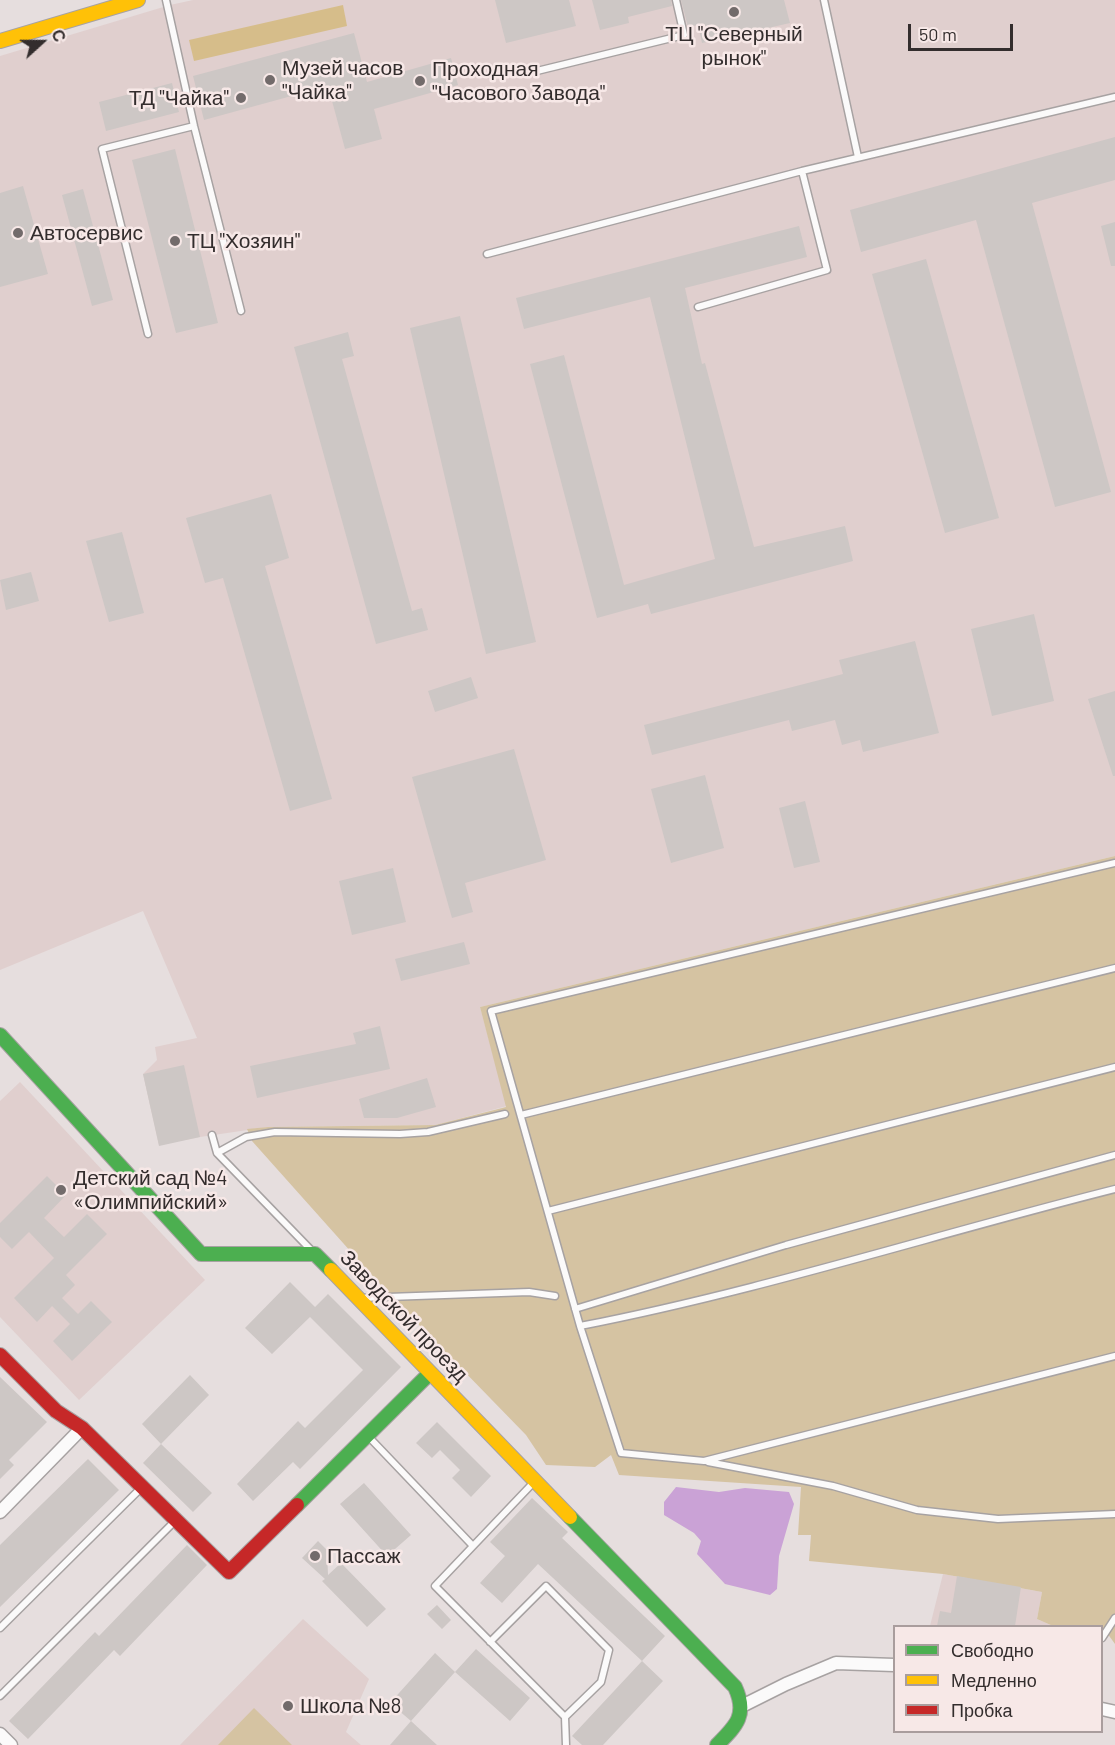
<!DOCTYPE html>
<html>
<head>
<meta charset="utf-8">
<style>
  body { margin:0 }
  #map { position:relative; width:1115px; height:1745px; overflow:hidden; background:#e6dede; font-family:Barlow,sans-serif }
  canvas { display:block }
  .legend { position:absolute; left:893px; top:1625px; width:210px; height:108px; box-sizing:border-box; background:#f7e8e7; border:2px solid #a99d9d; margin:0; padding:8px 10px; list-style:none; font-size:18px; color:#332d2d }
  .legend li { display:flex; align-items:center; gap:12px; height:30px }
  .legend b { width:30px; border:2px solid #a99d9d }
  .north { position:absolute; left:12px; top:12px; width:60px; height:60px; -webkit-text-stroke:4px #f7e8e7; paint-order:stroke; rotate:69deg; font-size:16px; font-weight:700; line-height:24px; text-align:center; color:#332d2d }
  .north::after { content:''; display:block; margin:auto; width:21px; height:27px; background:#332d2d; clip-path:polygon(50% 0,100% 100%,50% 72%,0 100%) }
  .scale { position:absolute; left:908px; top:24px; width:105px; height:27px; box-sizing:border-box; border:3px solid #332d2d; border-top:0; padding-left:8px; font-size:18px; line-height:21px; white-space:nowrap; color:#332d2d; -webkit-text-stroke:4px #f7e8e7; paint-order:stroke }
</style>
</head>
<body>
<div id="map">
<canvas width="1115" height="1745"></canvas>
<ul class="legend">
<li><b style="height:8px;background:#4caf50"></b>Свободно</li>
<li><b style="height:8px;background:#ffc107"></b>Медленно</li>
<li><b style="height:8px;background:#c62828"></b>Пробка</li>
</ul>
<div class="north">С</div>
<div class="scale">50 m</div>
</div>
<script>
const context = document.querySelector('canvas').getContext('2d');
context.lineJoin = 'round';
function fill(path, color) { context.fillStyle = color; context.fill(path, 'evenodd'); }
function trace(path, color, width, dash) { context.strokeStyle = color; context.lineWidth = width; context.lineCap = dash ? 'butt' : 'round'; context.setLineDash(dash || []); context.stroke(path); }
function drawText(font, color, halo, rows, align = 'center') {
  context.font = font + ' Barlow,sans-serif'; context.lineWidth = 5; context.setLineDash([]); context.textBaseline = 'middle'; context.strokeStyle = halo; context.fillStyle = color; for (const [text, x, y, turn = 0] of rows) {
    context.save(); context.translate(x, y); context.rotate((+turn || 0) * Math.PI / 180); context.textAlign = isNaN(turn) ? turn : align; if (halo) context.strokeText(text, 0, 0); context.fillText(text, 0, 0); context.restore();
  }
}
fill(new Path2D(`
  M 193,0 L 1115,0 L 1115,856 L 480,1007 L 507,1106 L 435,1125 L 268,1127 L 200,1137 L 159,1145 L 143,1074 L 157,1060 L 155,1047 L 197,1038 L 143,911 L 0,970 L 0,56 L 170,5 Z
  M 20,1082 L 205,1280 L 79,1400 L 0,1317 L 0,1101 Z
  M 943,1574 L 1042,1592 L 1037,1619 L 1053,1626 L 930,1626 Z
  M 303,1619 L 369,1679 L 346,1732 L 361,1745 L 180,1745 Z`), '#e0cfce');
fill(new Path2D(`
  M 1115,856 L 1115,1644 L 1102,1626 L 1053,1626 L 1037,1619 L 1042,1592 L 943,1574 L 809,1561 L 811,1535 L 798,1535 L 801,1487 L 619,1475 L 611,1455 L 595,1467 L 546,1465 L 526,1435 L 385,1290 L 252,1141 L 247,1129 L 268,1127 L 435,1125 L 506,1107 L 480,1007 Z
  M 254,1708 L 292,1745 L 218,1745 Z`), '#d5c3a2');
fill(new Path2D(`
  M 343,5 L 347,26 L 194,61 L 189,40 Z`), '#d6bd8a');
fill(new Path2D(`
  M 676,1487 L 719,1492 L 745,1488 L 789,1492 L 794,1504 L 779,1556 L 777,1589 L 770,1595 L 725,1584 L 697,1554 L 701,1541 L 694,1533 L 664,1515 L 664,1502 Z`), '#caa2d6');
fill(new Path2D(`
  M 495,0 L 569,0 L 576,26 L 506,43 Z
  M 592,0 L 671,0 L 672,6 L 628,17 L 629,23 L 600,30 Z
  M 681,0 L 784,0 L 790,23 L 702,43 L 698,25 L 688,27 Z
  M 354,33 L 367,82 L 451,58 L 458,85 L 374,109 L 382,139 L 345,149 L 328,86 L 204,120 L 193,76 Z
  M 172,83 L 179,112 L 106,131 L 99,102 Z
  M 1115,137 L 1115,180 L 1032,203 L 1111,492 L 1055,507 L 976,220 L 861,252 L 850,210 Z
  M 175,149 L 218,323 L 176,333 L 132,160 Z
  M 23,186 L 48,274 L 0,287 L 0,193 Z
  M 83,189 L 113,300 L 92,306 L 62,195 Z
  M 1115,222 L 1115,266 L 1111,266 L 1101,226 Z
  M 799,226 L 807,257 L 685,288 L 702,364 L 705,363 L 754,547 L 845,526 L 853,561 L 651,614 L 648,604 L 597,618 L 530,364 L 564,355 L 624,585 L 715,559 L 650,297 L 524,329 L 516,298 Z
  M 926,259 L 999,518 L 945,533 L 872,274 Z
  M 460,316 L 536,642 L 486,654 L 410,328 Z
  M 348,332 L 354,356 L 342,359 L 412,611 L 422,608 L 428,630 L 376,644 L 294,347 Z
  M 271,494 L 289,558 L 265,566 L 332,799 L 290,811 L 223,578 L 205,583 L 186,518 Z
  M 122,532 L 144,613 L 109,622 L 86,541 Z
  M 31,572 L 39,601 L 6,610 L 0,580 Z
  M 1034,614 L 1054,701 L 992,716 L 971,629 Z
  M 915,641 L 939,733 L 863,752 L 860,740 L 842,745 L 835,720 L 792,731 L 789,720 L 652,755 L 644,725 L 843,674 L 839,660 Z
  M 471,677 L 478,698 L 435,712 L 428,691 Z
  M 1115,691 L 1115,776 L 1113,776 L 1088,699 Z
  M 514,749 L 546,860 L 465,883 L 473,912 L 452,918 L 412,777 Z
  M 705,775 L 724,848 L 671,863 L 651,789 Z
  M 805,801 L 820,862 L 794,868 L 779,808 Z
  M 393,868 L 406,922 L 352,935 L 339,881 Z
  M 464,942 L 470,964 L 401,981 L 395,959 Z
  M 380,1026 L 390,1069 L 257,1098 L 250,1066 L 356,1044 L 353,1033 Z
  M 184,1065 L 200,1137 L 159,1146 L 143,1074 Z
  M 427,1078 L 436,1107 L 397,1118 L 364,1118 L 359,1099 Z
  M 47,1176 L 66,1195 L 44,1218 L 64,1237 L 87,1214 L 107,1234 L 66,1275 L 75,1285 L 62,1298 L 78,1314 L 91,1301 L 112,1322 L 72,1361 L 53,1341 L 70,1324 L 52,1306 L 37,1322 L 14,1298 L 54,1258 L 29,1232 L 12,1249 L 0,1237 L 0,1223 Z
  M 290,1282 L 315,1307 L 328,1294 L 401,1367 L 300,1469 L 293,1462 L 253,1501 L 237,1484 L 298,1421 L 305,1428 L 363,1370 L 310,1317 L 272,1354 L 245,1328 Z
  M 190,1375 L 209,1395 L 161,1444 L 142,1424 Z
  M 0,1377 L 47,1422 L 9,1460 L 14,1465 L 0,1479 Z
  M 437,1422 L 491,1476 L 471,1497 L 452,1478 L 460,1470 L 440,1450 L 432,1458 L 416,1443 Z
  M 161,1444 L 212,1493 L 193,1512 L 143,1463 Z
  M 88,1459 L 119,1490 L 0,1607 L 0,1545 Z
  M 364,1483 L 411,1535 L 387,1556 L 340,1504 Z
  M 532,1498 L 568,1532 L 562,1538 L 665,1636 L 642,1661 L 538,1564 L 502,1603 L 480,1583 L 505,1556 L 490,1542 Z
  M 318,1541 L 327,1550 L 328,1575 L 341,1563 L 386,1609 L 367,1627 L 322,1581 L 325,1579 L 302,1558 Z
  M 187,1545 L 207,1565 L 120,1656 L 114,1650 L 28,1739 L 9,1721 L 95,1632 L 99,1636 Z
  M 957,1576 L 1021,1587 L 1015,1626 L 937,1626 L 940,1611 L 951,1613 Z
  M 437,1605 L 451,1620 L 442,1629 L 427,1614 Z
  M 476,1649 L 530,1698 L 510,1721 L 455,1672 Z
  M 435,1653 L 455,1672 L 411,1721 L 390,1703 Z
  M 642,1661 L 663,1681 L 603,1745 L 582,1745 L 572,1736 Z
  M 411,1721 L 437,1745 L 390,1745 Z`), '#cdc7c5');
const lane = new Path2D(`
  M 166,0 L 194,126 L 241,311
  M 824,0 L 858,157
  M 537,71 L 684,35 L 676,0
  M 487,254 L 802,171 L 1115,97
  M 698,307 L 827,270 L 802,171
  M 148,334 L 102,149 L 194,126
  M 1115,863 L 491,1011 L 580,1326 L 621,1453 L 704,1461 L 1115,1356
  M 521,1115 L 1115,968
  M 212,1135 L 217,1153 L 312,1251
  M 217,1153 L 246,1137 L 275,1132 L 400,1134 L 428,1132 L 505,1114
  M 548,1211 L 1115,1067
  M 360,1298 L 529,1292 L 555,1296
  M 575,1309 L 786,1245 L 1115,1155
  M 580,1326 C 760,1291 936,1234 1115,1189
  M 367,1435 L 473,1546
  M 708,1462 L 833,1486 L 917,1510 L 998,1519 L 1115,1514
  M 534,1482 L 435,1586 L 565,1717
  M 0,1628 L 141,1488
  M 1102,1638 L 1115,1618
  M 490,1642 L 546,1586 L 609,1650 L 601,1682 L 565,1717 L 566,1745
  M 0,1696 L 175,1521`);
const street = new Path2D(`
  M 0,1512 L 82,1428
  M 742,1706 L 786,1684 L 836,1663 L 894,1665
  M 1102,1709 L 1115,1712
  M 0,1734 L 11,1745`);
const fast = new Path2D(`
  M 0,1035 L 201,1254 L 315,1254 L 331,1270
  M 297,1505 L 430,1373
  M 570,1517 L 735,1687 C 748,1715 736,1726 717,1745`);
const slow = new Path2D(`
  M 0,41 L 138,0
  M 331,1270 L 570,1517`);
const jam = new Path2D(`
  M 0,1355 L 56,1411 L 82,1428 L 229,1572 L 297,1505`);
trace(lane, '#a7a2a2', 9);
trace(street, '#a7a2a2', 15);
trace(fast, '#a7a2a2', 16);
trace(slow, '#a7a2a2', 16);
trace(jam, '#a7a2a2', 16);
trace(lane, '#fbfafa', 6);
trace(street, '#fbfafa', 12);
trace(fast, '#4caf50', 14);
trace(slow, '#ffc107', 14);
trace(jam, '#c62828', 14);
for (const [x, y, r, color] of [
  [734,12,6,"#726b6b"],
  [270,80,6,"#726b6b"],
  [420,81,6,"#726b6b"],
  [241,98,6,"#726b6b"],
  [18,233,6,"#726b6b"],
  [175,241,6,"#726b6b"],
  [61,1190,6,"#726b6b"],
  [315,1556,6,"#726b6b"],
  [288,1706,6,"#726b6b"]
]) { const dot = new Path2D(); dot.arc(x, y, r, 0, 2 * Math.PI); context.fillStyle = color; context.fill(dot); trace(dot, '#f7e8e7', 2); }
drawText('21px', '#332d2d', '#f7e8e7', [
  ["ТЦ \"Северный",734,34,"center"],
  ["рынок\"",734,58,"center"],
  ["Музей часов",282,68],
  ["\"Чайка\"",282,92],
  ["Проходная",432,69],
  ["\"Часового 3авода\"",432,93],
  ["ТД \"Чайка\"",229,98,"right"],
  ["Автосервис",30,233],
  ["ТЦ \"Хозяин\"",187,241],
  ["Детский сад №4",73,1178],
  ["«Олимпийский»",73,1202],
  ["Пассаж",327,1556],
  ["Школа №8",300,1706]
], 'left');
drawText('21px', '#332d2d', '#f7e8e7', [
  ["Заводской проезд",404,1316,46]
]);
</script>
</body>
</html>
